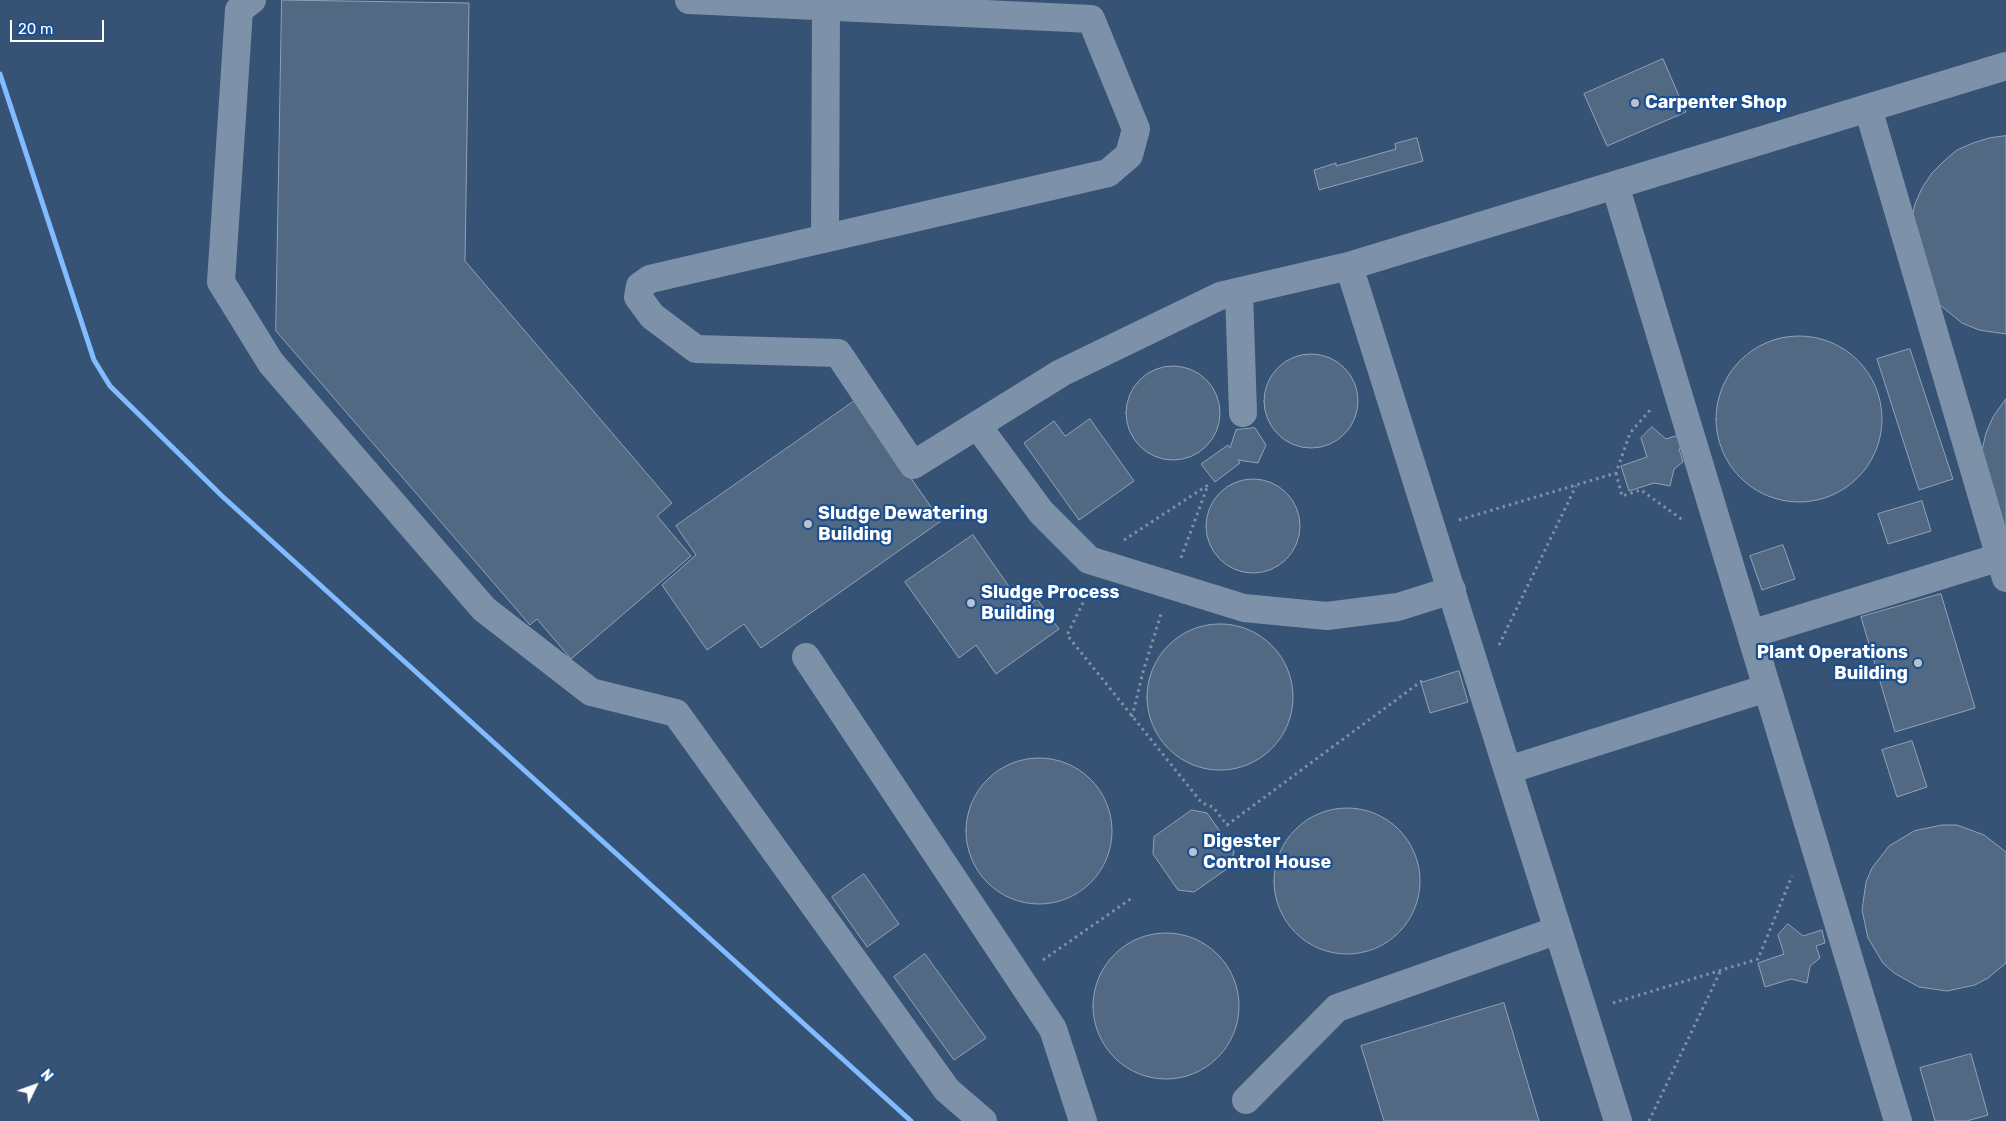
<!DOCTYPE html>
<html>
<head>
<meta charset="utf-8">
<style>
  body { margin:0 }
  #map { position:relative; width:2006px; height:1121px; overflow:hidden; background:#365274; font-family:Rubik,sans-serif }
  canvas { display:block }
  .north { position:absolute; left:10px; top:1061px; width:50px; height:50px; -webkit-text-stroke:4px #1b4f8f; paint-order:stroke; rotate:48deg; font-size:14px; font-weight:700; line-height:20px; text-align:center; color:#fff }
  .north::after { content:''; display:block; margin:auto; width:18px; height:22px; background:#fff; clip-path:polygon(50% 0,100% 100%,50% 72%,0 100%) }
  .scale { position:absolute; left:10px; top:20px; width:94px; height:22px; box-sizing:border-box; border:2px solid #fff; border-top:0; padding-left:6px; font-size:15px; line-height:18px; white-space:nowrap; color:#fff; -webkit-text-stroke:4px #1b4f8f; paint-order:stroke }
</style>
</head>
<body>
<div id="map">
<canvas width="2006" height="1121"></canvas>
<div class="north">N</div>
<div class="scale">20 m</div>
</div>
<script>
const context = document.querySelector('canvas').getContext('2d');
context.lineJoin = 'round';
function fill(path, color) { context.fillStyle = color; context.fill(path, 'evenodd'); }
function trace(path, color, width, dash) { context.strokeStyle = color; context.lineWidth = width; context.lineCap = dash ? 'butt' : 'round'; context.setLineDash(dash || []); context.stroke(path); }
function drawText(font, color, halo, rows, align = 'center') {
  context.font = font + ' Rubik,sans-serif'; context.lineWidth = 4.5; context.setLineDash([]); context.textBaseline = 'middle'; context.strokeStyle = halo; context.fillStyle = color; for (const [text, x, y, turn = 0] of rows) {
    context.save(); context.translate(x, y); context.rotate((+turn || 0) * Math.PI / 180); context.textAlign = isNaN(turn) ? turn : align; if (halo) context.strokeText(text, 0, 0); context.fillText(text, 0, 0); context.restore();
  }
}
const building = new Path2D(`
  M 282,0 L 469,3 L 465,261 L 672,503 L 657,516 L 691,556 L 571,659 L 537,619 L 530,625 L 276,331 Z
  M 1663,59 L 1686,112 L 1607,146 L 1584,94 Z
  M 2006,136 L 2006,334 L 1979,330 L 1962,323 L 1935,301 L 1911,221 L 1915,204 L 1922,188 L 1932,173 L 1944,161 L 1957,150 L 1973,143 L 1989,138 Z
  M 1417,138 L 1423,161 L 1319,190 L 1314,170 L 1336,163 L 1336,166 L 1396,149 L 1395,144 Z
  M1716 419a83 83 0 1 1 166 0a83 83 0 1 1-166 0Z
  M 1910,349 L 1953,479 L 1919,490 L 1877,359 Z
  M1264 401a47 47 0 1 1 94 0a47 47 0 1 1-94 0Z
  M1126 413a47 47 0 1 1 94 0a47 47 0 1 1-94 0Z
  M 2006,399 L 2006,531 L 1982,450 L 1986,433 L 1993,417 Z
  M 856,400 L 941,521 L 761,648 L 744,624 L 707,650 L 662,585 L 696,555 L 676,526 Z
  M 1090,419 L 1134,481 L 1079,520 L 1024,443 L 1054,421 L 1065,436 Z
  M 1652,427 L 1666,439 L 1685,433 L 1689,446 L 1679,449 L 1683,462 L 1674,469 L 1670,486 L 1654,483 L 1629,491 L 1621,466 L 1647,457 L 1641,438 Z
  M 1255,428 L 1266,445 L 1258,463 L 1238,460 L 1240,463 L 1215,482 L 1201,464 L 1228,445 L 1230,448 L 1236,430 Z
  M1206 526a47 47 0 1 1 94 0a47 47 0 1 1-94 0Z
  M 1922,501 L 1931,531 L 1888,544 L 1878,514 Z
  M 973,535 L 1024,608 L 1037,599 L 1059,629 L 996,674 L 976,645 L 959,658 L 905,582 Z
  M 1783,545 L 1795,579 L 1762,590 L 1750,556 Z
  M 1941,594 L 1975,708 L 1895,732 L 1861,617 Z
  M1147 697a73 73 0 1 1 146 0a73 73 0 1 1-146 0Z
  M 1459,671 L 1468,702 L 1430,713 L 1421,683 Z
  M 1912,741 L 1927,787 L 1897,797 L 1882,750 Z
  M966 831a73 73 0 1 1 146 0a73 73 0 1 1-146 0Z
  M1274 881a73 73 0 1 1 146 0a73 73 0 1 1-146 0Z
  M 1192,810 L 1207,813 L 1234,851 L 1231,866 L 1194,892 L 1178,890 L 1153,854 L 1154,837 Z
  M 1942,825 L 1957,825 L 1984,835 L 2006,852 L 2006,963 L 1988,978 L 1975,985 L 1947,991 L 1919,987 L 1894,973 L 1883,963 L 1868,938 L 1862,910 L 1866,882 L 1872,868 L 1889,846 L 1914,831 Z
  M 864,874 L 899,924 L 867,947 L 832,897 Z
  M 1788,924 L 1803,936 L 1822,930 L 1825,943 L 1816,946 L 1820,958 L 1810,966 L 1807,983 L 1791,979 L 1765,987 L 1758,963 L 1784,954 L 1778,935 Z
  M1093 1006a73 73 0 1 1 146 0a73 73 0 1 1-146 0Z
  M 925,954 L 986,1038 L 954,1060 L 894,977 Z
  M 1504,1003 L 1539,1121 L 1384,1121 L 1361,1046 Z
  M 1971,1054 L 1988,1115 L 1967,1121 L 1935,1121 L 1920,1068 Z`);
fill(building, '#526984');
trace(building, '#92a2b6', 1);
trace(new Path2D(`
  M 1616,473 L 1622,496 L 1641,490 L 1684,521
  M 1459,520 L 1616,473 L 1630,433 L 1651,409
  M 1124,540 L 1208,485 L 1181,558
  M 1089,591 L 1067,635 L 1202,803 L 1213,807 L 1227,825 L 1423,680
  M 1499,645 L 1576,486
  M 1132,717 L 1143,672 L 1161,614
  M 1043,960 L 1132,898
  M 1613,1003 L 1758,959 L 1792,876
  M 1649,1121 L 1721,970`), '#7d92a8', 3, [2.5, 4]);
trace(new Path2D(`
  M 252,0 L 239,10 L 221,282 L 271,363 L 484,609 L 591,692 L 676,713 L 947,1090 L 983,1121
  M 689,0 L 1091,19 L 1136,129 L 1129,155 L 1108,173 L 650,279 L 640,286 L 638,297 L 652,316 L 696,349 L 838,353 L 913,465 L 1061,373 L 1220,296 L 1349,266 L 2006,66
  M 1868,108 L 2006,578
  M 1615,185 L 1898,1121
  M 825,238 L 826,6
  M 1349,266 L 1618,1121
  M 1239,292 L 1243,413
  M 977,425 L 1041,512 L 1089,560 L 1244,608 L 1327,616 L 1398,607 L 1452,590
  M 1751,634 L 2000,557
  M 806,657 L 1053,1029 L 1083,1121
  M 1508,770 L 1767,688
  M 1246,1100 L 1337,1008 L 1558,930`), '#7d92a8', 28);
trace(new Path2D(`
  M 0,74 L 94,360 L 110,386 L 222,496 L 911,1121`), '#80bcff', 5);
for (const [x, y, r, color] of [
  [1635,103,5,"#b9c2ce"],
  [808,524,5,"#b9c2ce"],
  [971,603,5,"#b9c2ce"],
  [1918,663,5,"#b9c2ce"],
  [1193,852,5,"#b9c2ce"]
]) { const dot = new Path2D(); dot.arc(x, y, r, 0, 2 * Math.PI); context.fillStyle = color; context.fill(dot); trace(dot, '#1b4f8f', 2); }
drawText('bold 18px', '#fff', '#1b4f8f', [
  ["Carpenter Shop",1645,103],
  ["Sludge Dewatering",818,514],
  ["Building",818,535],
  ["Sludge Process",981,593],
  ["Building",981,614],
  ["Plant Operations",1908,653,"right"],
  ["Building",1908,674,"right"],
  ["Digester",1203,842],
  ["Control House",1203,863]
], 'left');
</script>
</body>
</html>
